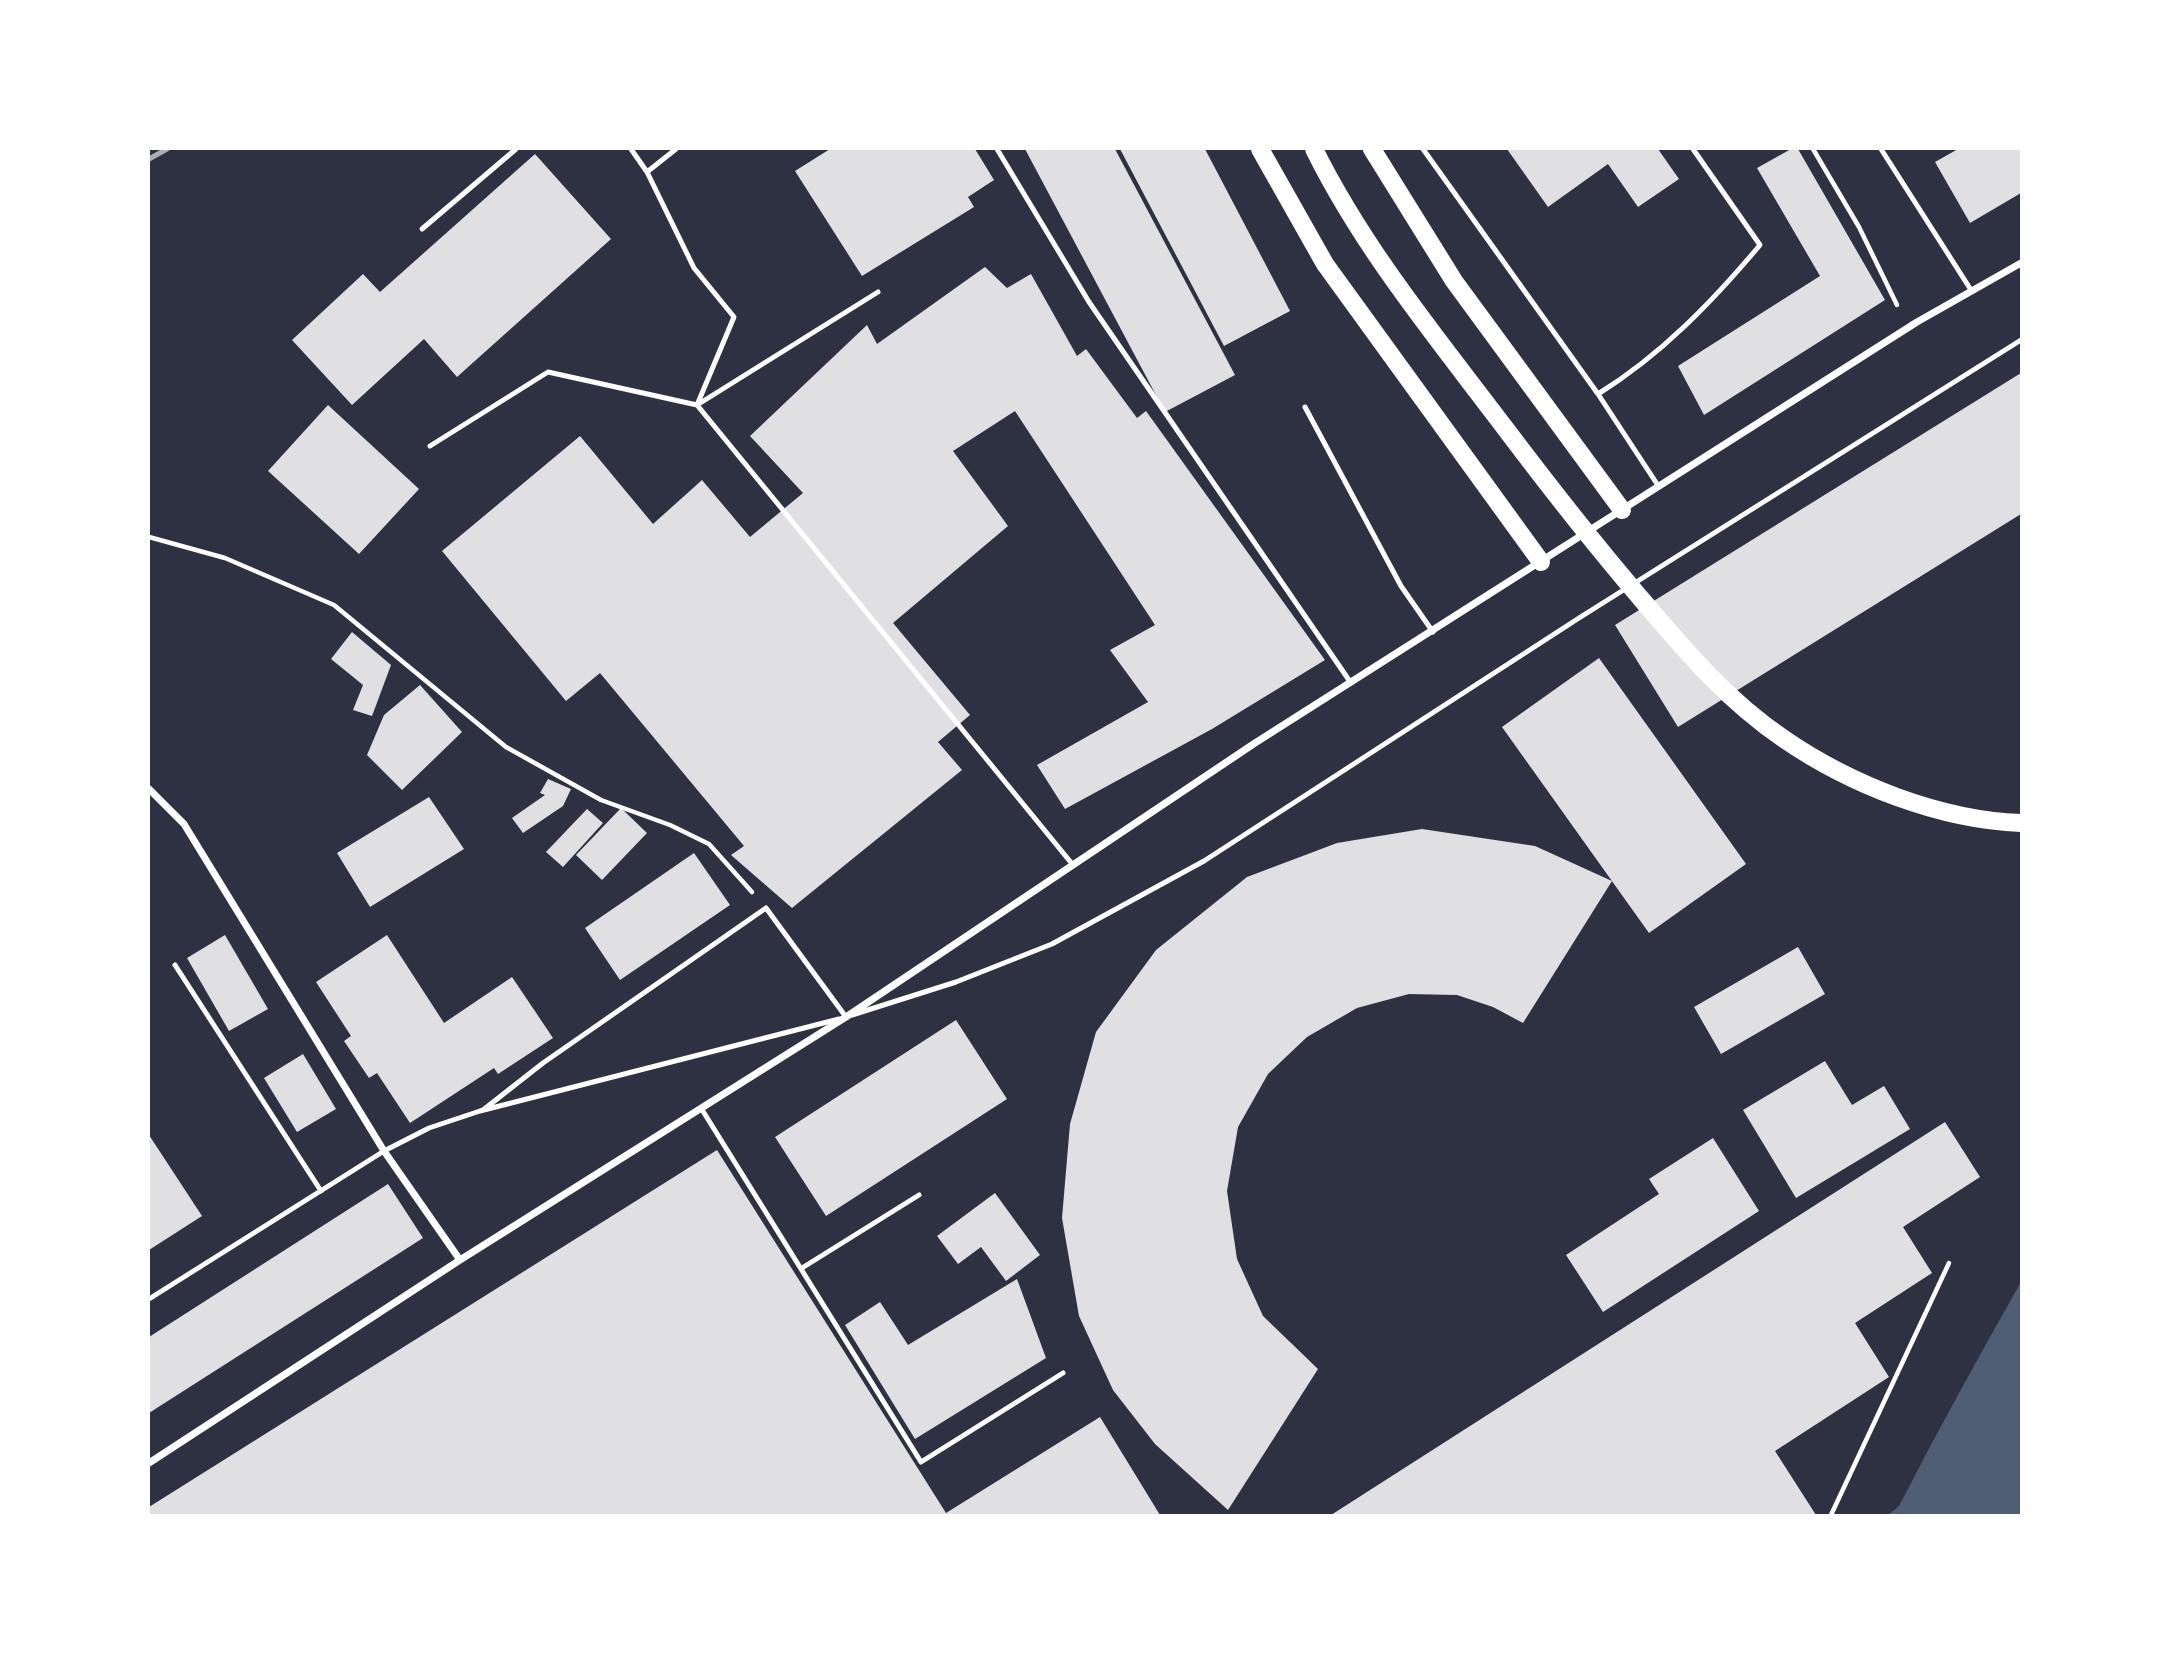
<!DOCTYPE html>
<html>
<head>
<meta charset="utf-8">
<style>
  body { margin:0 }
  #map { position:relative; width:2170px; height:1664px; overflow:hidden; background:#2d3142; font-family:Figtree,sans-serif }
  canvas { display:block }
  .frame { position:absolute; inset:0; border:150px solid #fff; pointer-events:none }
</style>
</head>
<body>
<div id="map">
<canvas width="2170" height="1664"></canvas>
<div class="frame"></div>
</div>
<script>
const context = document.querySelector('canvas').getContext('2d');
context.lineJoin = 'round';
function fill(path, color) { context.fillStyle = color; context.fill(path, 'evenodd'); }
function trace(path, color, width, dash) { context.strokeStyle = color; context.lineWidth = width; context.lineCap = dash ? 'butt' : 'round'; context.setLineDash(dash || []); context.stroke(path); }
fill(new Path2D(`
  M 2021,1282 L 2021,1515 L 1888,1515 L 1899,1506 C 1938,1430 1979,1356 2021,1282 Z`), '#4f5d75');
fill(new Path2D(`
  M 830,149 L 975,149 L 994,180 L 968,197 L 974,207 L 862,276 L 795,171 Z
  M 1025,149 L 1115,149 L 1235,375 L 1165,412 Z
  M 1120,149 L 1205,149 L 1290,311 L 1224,346 Z
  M 1507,149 L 1658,149 L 1679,179 L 1638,207 L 1608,164 L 1548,207 Z
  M 1791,149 L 1798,149 L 1885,300 L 1704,415 L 1678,366 L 1820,276 L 1757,168 Z
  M 1958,149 L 2021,149 L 2021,193 L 1970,223 L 1935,162 Z
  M 535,154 L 611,239 L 457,377 L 424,339 L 352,405 L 292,340 L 363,274 L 380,292 Z
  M 985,267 L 1007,288 L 1031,274 L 1077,356 L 1086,349 L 1137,418 L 1146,411 L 1325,660 L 1212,729 L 1065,809 L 1037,765 L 1148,702 L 1110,650 L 1155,625 L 1015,411 L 953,451 L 1008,526 L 893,623 L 970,715 L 938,742 L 962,770 L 792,908 L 731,855 L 744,846 L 600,673 L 566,701 L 442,551 L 580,436 L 653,524 L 702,480 L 750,537 L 803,493 L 750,436 L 867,325 L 877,344 Z
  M 2021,373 L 2021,514 L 1678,727 L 1615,625 Z
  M 328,405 L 419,489 L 359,554 L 268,471 Z
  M 352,632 L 391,665 L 372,716 L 353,710 L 363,685 L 331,659 Z
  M 1599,658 L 1746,864 L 1649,933 L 1502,727 Z
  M 420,685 L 462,732 L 402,790 L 367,755 L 384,715 Z
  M 548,779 L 571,789 L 563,806 L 523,833 L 512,818 L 545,795 L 540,793 Z
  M 429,797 L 464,849 L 370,907 L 337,853 Z
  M 621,808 L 647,833 L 602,880 L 576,855 Z
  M 587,809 L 603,823 L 563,867 L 546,852 Z
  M 1422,829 L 1535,846 L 1612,881 L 1523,1023 L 1493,1007 L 1457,995 L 1409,994 L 1357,1008 L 1307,1037 L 1268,1074 L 1238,1127 L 1227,1191 L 1237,1259 L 1263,1316 L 1318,1369 L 1228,1510 L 1155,1444 L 1113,1390 L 1079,1316 L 1062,1218 L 1070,1124 L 1096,1032 L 1156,950 L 1247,877 L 1337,843 Z
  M 694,853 L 730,905 L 620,980 L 585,928 Z
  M 225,935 L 268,1009 L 229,1031 L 187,958 Z
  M 387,935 L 444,1023 L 512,977 L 553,1038 L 498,1074 L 494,1068 L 410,1123 L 377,1073 L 369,1078 L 344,1041 L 351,1036 L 316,982 Z
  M 1798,947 L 1825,994 L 1721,1054 L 1694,1007 Z
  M 956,1020 L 1007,1099 L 826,1216 L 775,1137 Z
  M 303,1054 L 336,1109 L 297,1132 L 264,1078 Z
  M 1825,1061 L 1852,1105 L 1884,1086 L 1910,1129 L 1796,1198 L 1743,1110 Z
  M 1945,1122 L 1980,1177 L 1903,1227 L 1932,1273 L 1855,1323 L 1889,1377 L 1775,1451 L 1816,1515 L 1331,1515 Z
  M 149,1135 L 202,1216 L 149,1250 Z
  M 1713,1138 L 1759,1211 L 1603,1312 L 1566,1255 L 1659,1194 L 1649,1179 Z
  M 717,1150 L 946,1513 L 1100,1417 L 1160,1515 L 149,1515 L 149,1507 Z
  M 388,1184 L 423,1238 L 149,1413 L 149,1337 Z
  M 995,1193 L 1040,1255 L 1006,1281 L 981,1247 L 958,1264 L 937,1236 Z
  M 1017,1279 L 1046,1358 L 915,1439 L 845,1325 L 880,1302 L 908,1345 Z`), '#e0e0e3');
trace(new Path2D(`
  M 1813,149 L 1859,227 L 1897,305
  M 149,537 L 225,558 L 334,605 L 506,747 L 601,800 L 670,825 L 709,844 L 752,892
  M 1831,1515 L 1949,1263`), '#fff', 4.5);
trace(new Path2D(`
  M 631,149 L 647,172 L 676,149
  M 997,149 L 1089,302 L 1351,683
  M 1423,149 L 1598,394 L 1659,487
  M 1881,149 L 1971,290
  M 647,172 L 694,268 L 734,317 L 697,405
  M 422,229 L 516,149
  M 1598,394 C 1661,355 1712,302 1760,245 L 1693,149
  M 697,405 L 878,292
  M 1305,407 L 1401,586 L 1433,632
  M 430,446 L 548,372 L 697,405 L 1073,865
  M 175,965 L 321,1191
  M 852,1015 L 956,982 L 1052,944 L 1204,861 L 1579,618 L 2021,340
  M 701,1108 L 921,1462 L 1063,1373
  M 483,1110 L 543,1063 L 766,908 L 846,1017
  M 802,1268 L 919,1195
  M 149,1299 L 384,1151 L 429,1128 L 480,1111 L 839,1019`), '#fff', 5);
trace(new Path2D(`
  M 149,789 L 184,824 L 384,1151 L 460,1260
  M 149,1463 L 460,1260 L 846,1017 L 1255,743 L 1917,322 L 2021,263`), '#fff', 7);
trace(new Path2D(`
  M 1260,149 L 1325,264 L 1541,562
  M 1314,149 C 1364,250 1437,338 1505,428 C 1548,485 1591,540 1637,594 C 1682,647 1726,700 1784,739 C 1851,785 1940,820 2021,823
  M 1372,149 L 1454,281 L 1622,510`), '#fff', 18);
trace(new Path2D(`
  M 149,159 L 167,149`), '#abadb3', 5);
</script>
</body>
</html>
